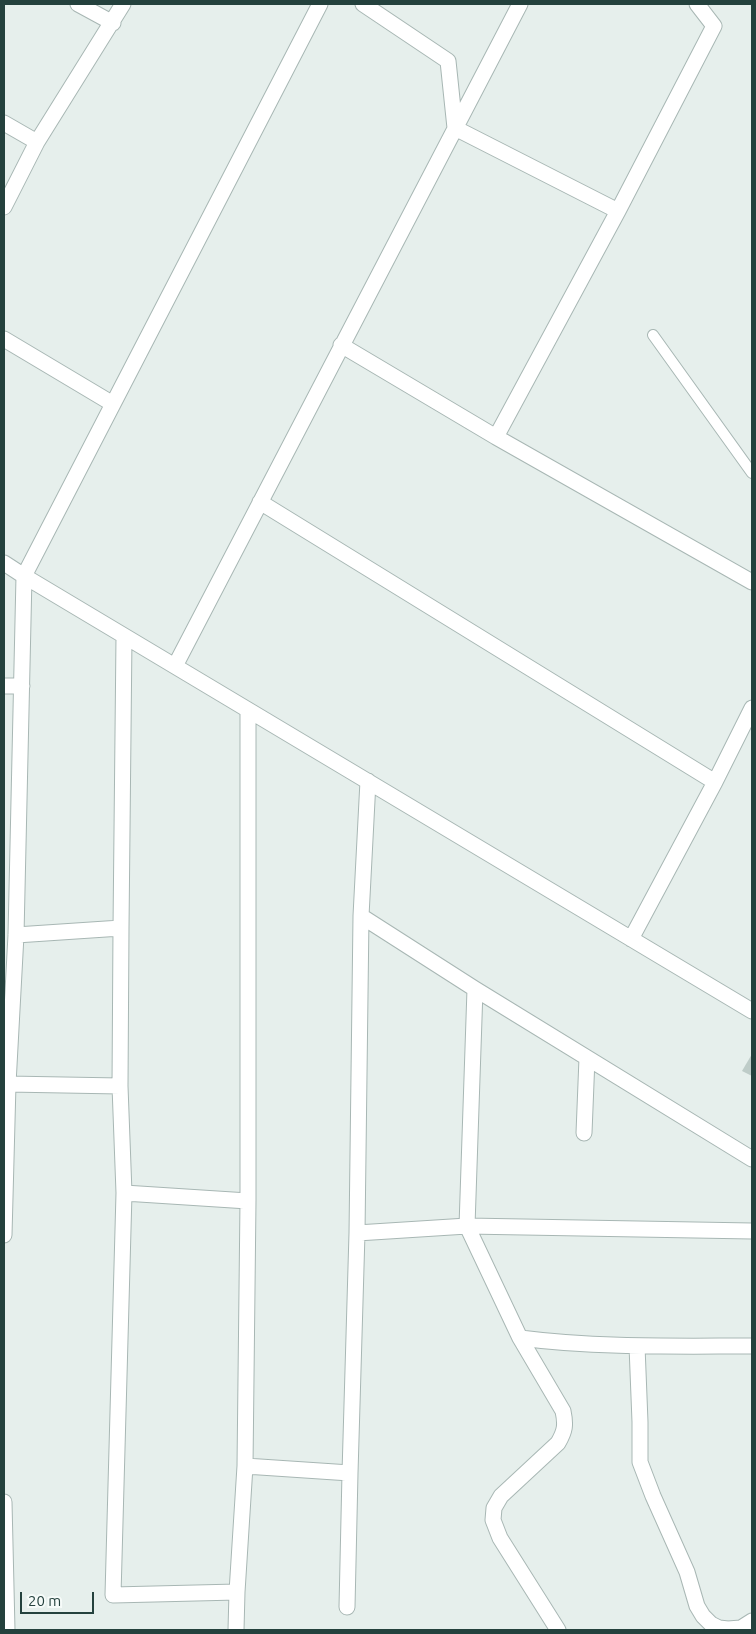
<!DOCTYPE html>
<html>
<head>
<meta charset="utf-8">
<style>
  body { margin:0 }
  #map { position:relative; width:756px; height:1634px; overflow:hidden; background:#e6efec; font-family:Ubuntu,sans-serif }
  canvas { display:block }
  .frame { position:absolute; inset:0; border:5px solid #24413d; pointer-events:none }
  .scale { position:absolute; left:20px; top:1592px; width:74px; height:22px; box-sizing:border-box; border:2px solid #24413d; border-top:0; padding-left:6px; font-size:15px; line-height:18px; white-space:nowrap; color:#24413d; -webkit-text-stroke:4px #f6fbf9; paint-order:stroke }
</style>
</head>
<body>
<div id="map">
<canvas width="756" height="1634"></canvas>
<div class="frame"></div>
<div class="scale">20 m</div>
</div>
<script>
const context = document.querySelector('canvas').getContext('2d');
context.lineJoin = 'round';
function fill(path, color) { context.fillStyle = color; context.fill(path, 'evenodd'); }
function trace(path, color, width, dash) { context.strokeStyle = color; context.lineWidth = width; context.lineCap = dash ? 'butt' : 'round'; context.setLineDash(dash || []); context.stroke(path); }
fill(new Path2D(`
  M 752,1054 L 752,1076 L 742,1071 Z`), '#beccc8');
const lane = new Path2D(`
  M 653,335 L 752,473`);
const street = new Path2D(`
  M 78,4 L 113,23
  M 320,4 L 24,576 L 752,1011
  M 363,4 L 448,61 L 455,128 L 618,211
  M 697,4 L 714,26 L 618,211 L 496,437 L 752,582
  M 4,123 L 37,142
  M 4,207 L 37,142 L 123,4
  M 4,339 L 113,404
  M 341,345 L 496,437
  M 260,502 L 715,782
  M 4,563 L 24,576 L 16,935 L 8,1084 L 4,1235
  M 175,666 L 520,4
  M 4,686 L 22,686
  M 368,781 L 361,916 L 357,1233 L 467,1226 L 752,1231
  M 361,916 L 475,989 L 752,1159
  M 121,928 L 124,636
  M 16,935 L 121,928 L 120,1086
  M 631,939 L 715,782 L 752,708
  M 475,989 L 467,1226 L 520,1338 C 597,1348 675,1346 752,1346
  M 8,1084 L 120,1086 L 124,1193 L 248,1201 L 248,710
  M 584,1133 L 587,1058
  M 124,1193 L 113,1595 L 237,1592 L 245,1466 L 248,1201
  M 520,1338 L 563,1411 C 566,1425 565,1431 558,1443 L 501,1496 L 494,1508 L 493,1520 L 500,1538 L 558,1630
  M 637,1346 L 640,1422 L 640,1462 L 653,1496 L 687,1572 L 697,1606 L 703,1616 L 711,1624 L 719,1628 L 728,1629 L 741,1628 L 752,1621
  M 245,1466 L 350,1473 L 357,1233
  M 4,1502 L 7,1630
  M 347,1607 L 350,1473
  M 236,1630 L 237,1592`);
trace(lane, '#a8b7b4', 12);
trace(street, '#a8b7b4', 17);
trace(lane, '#fff', 10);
trace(street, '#fff', 15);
</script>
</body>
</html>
